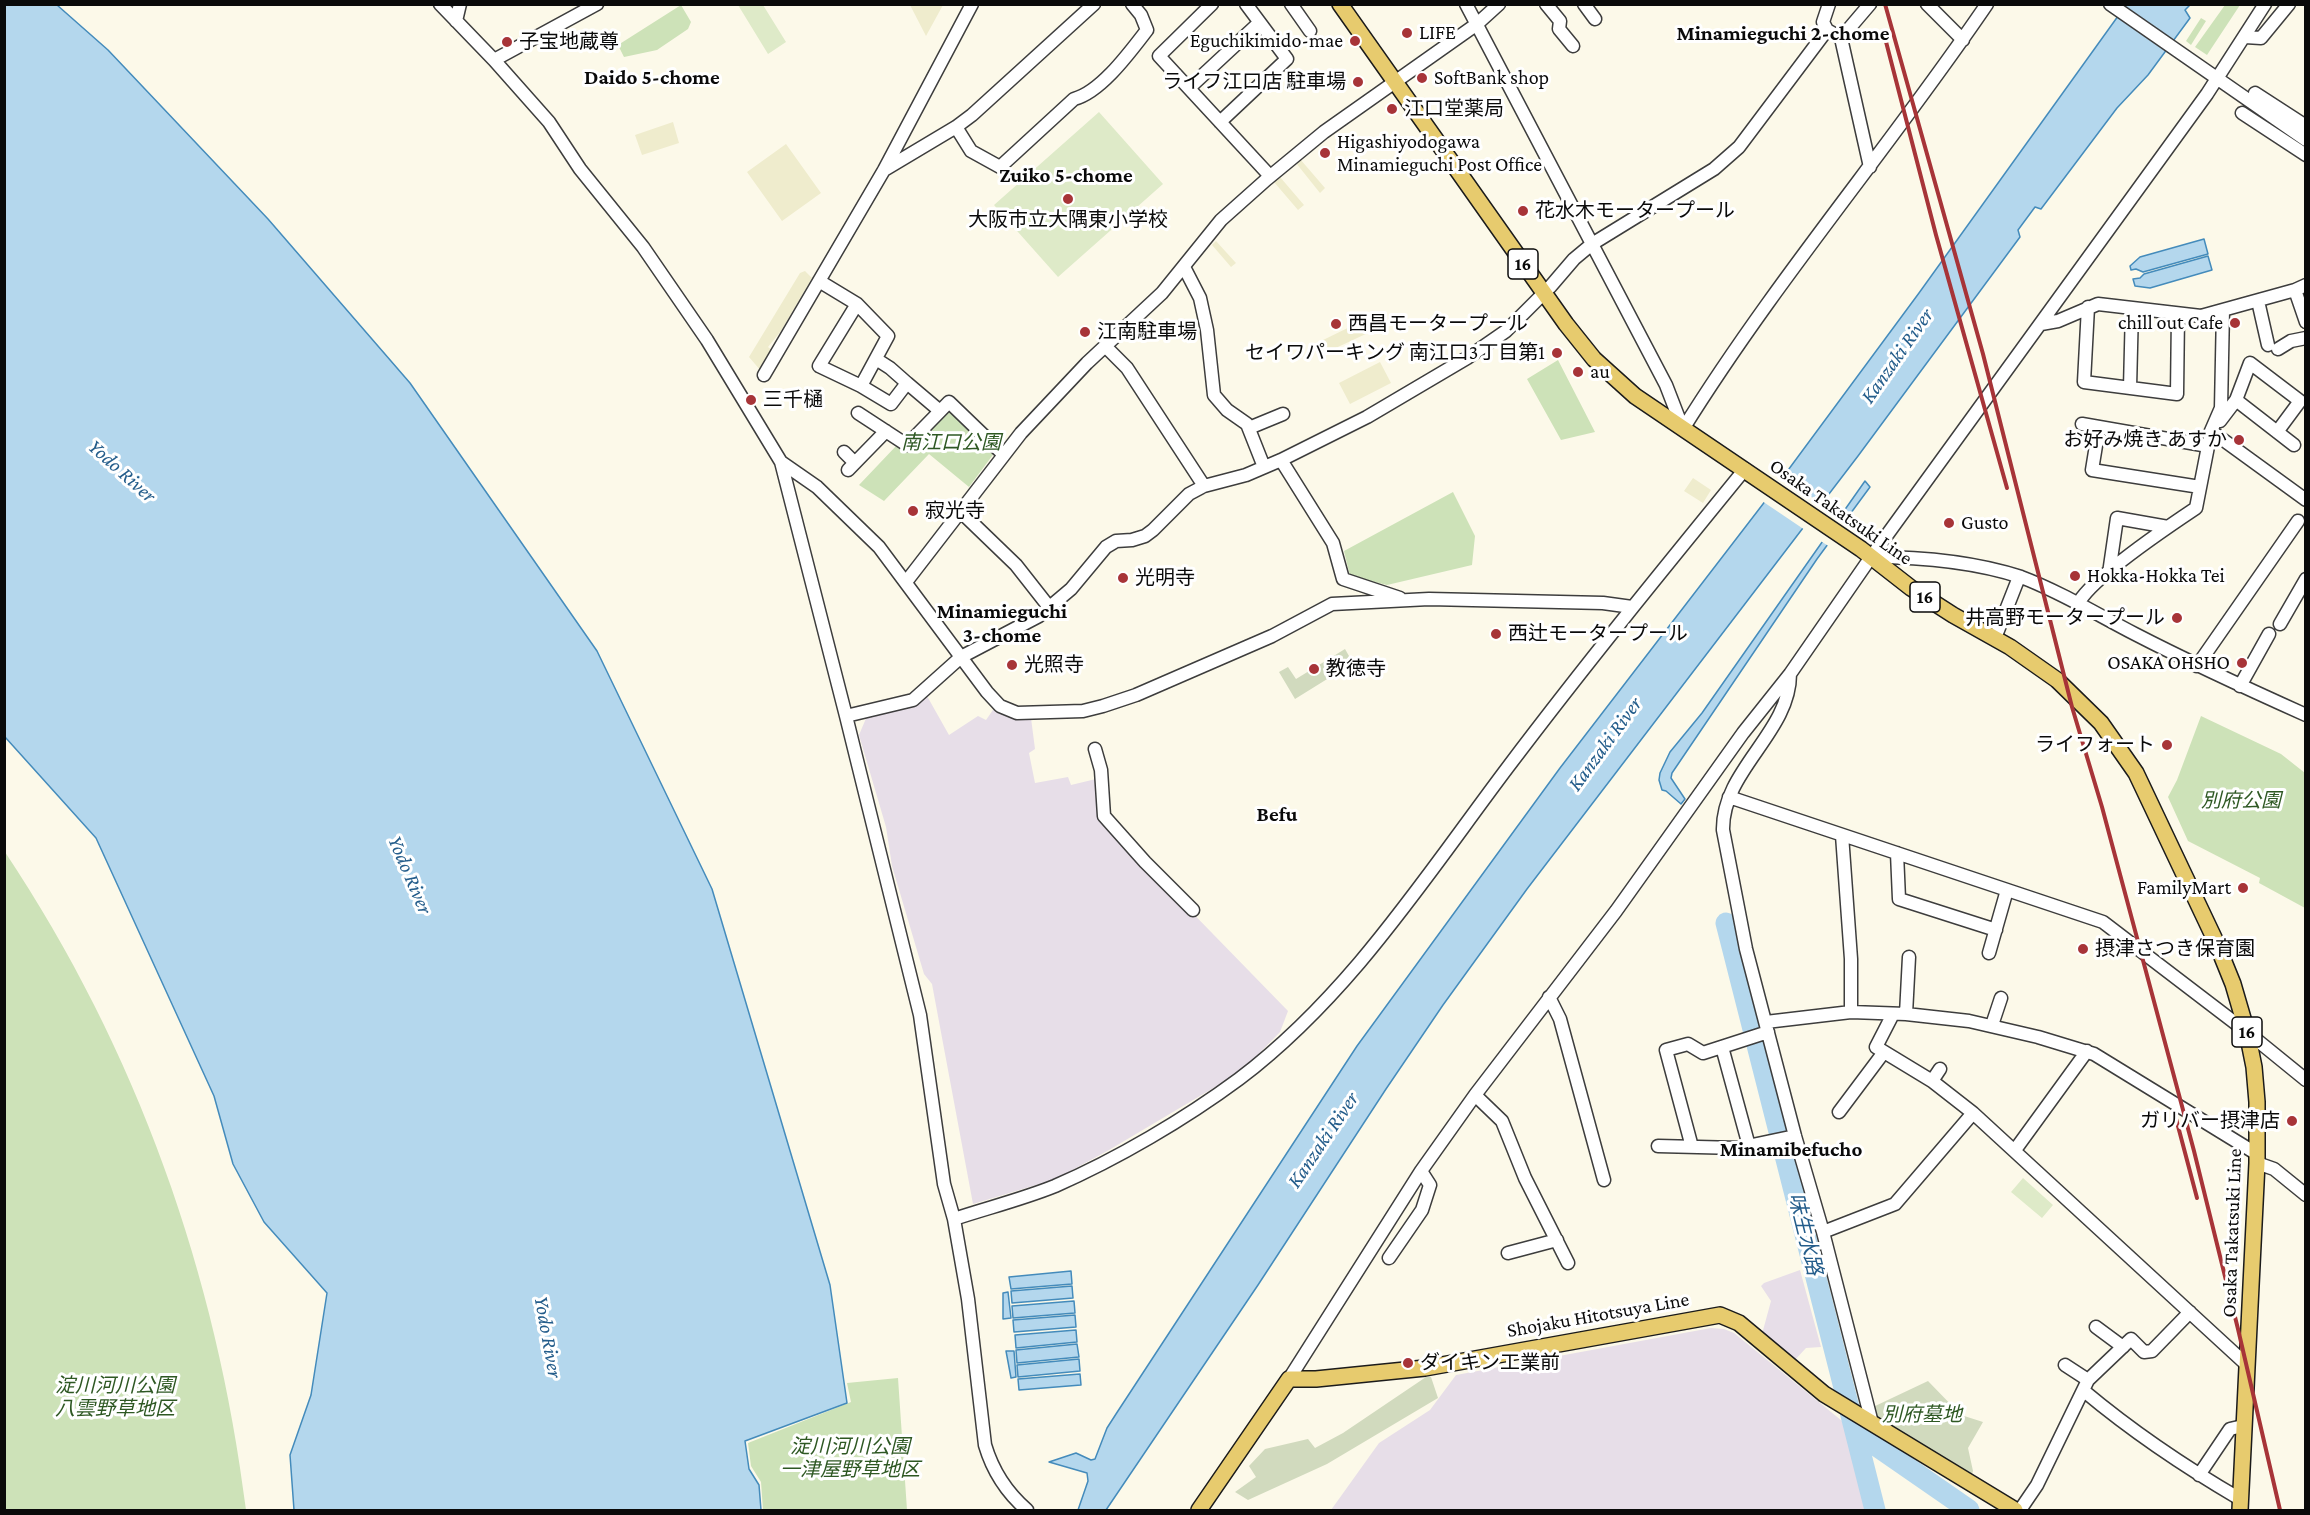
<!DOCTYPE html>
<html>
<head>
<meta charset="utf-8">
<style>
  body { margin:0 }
  #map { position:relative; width:2310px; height:1515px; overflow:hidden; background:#fcf9e9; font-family:"Crimson Pro",serif }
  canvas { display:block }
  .frame { position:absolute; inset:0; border:6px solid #0a0a0a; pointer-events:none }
</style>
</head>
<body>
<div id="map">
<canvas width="2310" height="1515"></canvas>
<div class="frame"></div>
</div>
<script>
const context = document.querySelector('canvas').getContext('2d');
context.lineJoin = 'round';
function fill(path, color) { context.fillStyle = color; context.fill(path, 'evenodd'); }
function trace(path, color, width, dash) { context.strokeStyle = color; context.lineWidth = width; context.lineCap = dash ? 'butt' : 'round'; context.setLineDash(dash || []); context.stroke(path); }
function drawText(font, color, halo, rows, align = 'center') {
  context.font = font + ' "Crimson Pro","Noto Sans JP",serif'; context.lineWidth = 6; context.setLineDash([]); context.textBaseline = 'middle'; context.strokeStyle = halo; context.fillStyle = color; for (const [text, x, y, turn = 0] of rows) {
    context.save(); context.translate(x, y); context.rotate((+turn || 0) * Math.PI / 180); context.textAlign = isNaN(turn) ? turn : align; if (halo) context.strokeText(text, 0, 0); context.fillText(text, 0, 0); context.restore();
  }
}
fill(new Path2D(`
  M 927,696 L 949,735 L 978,716 L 986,720 L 995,707 L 1031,718 L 1035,749 L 1029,753 L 1035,783 L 1068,777 L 1071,785 L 1096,779 L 1100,818 L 1288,1011 L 1280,1032 L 1242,1071 L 1109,1150 L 1056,1179 L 973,1204 L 932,984 L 924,974 L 892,866 L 886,827 L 859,735 L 867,716 L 911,704 Z
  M 1800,1270 L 1821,1347 L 1806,1348 L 1794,1361 L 1762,1334 L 1771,1301 L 1761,1286 L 1764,1283 Z
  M 1711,1328 L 1724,1329 L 1734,1333 L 1847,1425 L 1869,1510 L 1331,1510 L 1379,1443 L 1430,1410 L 1456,1375 Z`), '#e7dee8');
fill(new Path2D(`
  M 910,5 L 943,5 L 926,36 Z
  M 673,122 L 679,143 L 642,155 L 635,135 Z
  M 786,144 L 821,193 L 782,221 L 747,172 Z
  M 1300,159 L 1325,188 L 1320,193 L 1296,163 Z
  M 1280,177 L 1304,205 L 1298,210 L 1274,182 Z
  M 1216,241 L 1236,263 L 1231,267 L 1212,245 Z
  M 805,271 L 812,278 L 781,331 L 768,347 L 774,352 L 761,371 L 749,357 L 800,273 Z
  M 1364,320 L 1370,332 L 1325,353 L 1319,342 Z
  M 1380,362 L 1391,383 L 1350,404 L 1339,383 Z
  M 1693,478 L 1711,490 L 1703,503 L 1684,491 Z`), '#efeccd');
fill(new Path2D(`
  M 681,5 L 691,22 L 688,29 L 657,50 L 624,57 L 618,45 Z
  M 2225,5 L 2240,5 L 2207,55 L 2195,47 Z
  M 2201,18 L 2206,21 L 2191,45 L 2186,41 Z
  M 1558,360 L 1595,432 L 1561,440 L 1527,379 Z
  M 950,409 L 995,452 L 969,487 L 929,454 L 884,501 L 859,485 L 897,445 L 900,449 L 906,449 Z
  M 1453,492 L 1475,536 L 1472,565 L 1387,585 L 1350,576 L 1344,551 Z
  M 2201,716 L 2281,754 L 2305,773 L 2305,908 L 2259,883 L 2260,878 L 2188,841 L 2168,797 L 2177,780 Z
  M 5,852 C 137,1050 217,1275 246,1510 L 5,1510 Z
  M 898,1378 L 907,1510 L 763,1510 L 761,1482 L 751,1466 L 748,1443 L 851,1402 L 847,1383 Z`), '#cde2b8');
fill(new Path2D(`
  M 1345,649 L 1353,663 L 1295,699 L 1279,672 L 1288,667 L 1296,679 Z
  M 1426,1377 L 1431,1377 L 1438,1398 L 1327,1464 L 1248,1500 L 1235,1492 L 1256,1477 L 1249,1466 L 1265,1449 L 1308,1439 L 1315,1448 L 1343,1433 Z
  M 1928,1381 L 1961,1415 L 1983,1422 L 1968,1448 L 1973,1471 L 1972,1474 L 1966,1475 L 1876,1418 L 1873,1407 Z`), '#d1dabe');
fill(new Path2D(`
  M 738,5 L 763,5 L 786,42 L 768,54 Z
  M 1099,112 L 1163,184 L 1058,277 L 994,205 Z
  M 2023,1178 L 2053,1205 L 2042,1218 L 2011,1192 Z`), '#deeac8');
const water = new Path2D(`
  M 4,5 L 57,5 L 108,50 L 268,219 L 410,383 L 597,651 L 712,889 L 830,1285 L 847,1403 L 745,1441 L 749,1469 L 759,1485 L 761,1510 L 294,1510 L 290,1455 L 311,1395 L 327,1293 L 264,1222 L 233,1164 L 214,1096 L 96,838 L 5,737 Z
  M 2126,5 L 2190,5 L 2185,10 L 2190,18 L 2148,75 L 2117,108 L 2041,209 L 2035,207 L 2018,230 L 2020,237 L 1858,456 L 1527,889 L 1443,1005 L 1386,1089 L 1258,1285 L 1106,1510 L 1078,1510 L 1088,1481 L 1087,1473 L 1049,1462 L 1076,1453 L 1091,1460 L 1095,1459 L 1107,1428 L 1116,1414 L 1357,1046 L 1560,768 L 1763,504 L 1919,293 Z
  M 2204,239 L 2208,254 L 2143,272 L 2136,269 L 2131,270 L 2130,266 L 2140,257 Z
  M 2208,256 L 2212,270 L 2150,288 L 2135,286 L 2133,279 L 2140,278 L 2144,274 Z
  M 1865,481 L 1870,487 L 1817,559 L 1672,773 L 1671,778 L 1685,799 L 1681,804 L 1666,791 L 1662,790 L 1659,780 L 1660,773 L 1670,752 L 1702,713 Z
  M 1071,1271 L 1072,1284 L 1011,1289 L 1009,1277 Z
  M 1072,1286 L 1073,1298 L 1012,1303 L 1011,1291 Z
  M 1008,1292 L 1011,1318 L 1003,1319 L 1003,1293 Z
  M 1074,1301 L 1075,1313 L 1013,1318 L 1012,1306 Z
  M 1075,1315 L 1076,1327 L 1014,1332 L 1013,1320 Z
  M 1076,1330 L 1077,1342 L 1016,1348 L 1015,1335 Z
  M 1077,1344 L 1079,1357 L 1017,1363 L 1016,1350 Z
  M 1006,1351 L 1014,1351 L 1016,1377 L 1011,1378 Z
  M 1079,1359 L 1080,1371 L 1018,1377 L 1017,1365 Z
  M 1080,1374 L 1081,1385 L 1019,1390 L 1018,1379 Z`);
fill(water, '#b4d7ed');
trace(water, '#448bbb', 1.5);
fill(new Path2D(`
  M 1780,475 L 1823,505 L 1805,530 L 1762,501 Z
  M 1837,514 L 1848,522 L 1830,547 L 1819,540 Z`), '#fcf9e9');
trace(new Path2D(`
  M 1726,923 L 1875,1510
  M 1855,1431 L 1969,1510`), '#b4d7ed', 21);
const minor = new Path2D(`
  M 440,4 L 494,60 L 549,122 L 580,169 L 643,247 L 707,340 L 781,462 L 846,716 L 920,1015 L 944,1184 L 954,1219 L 968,1299 L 985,1445 C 993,1472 1006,1492 1027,1510
  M 1212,4 L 1159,56 L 1270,176
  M 1291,4 L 1310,31
  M 1466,4 L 1666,385 L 1683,429
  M 1546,4 L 1560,21 L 1559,29 L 1573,46
  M 1584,4 L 1595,19
  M 1927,4 L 1963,40
  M 2110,4 L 2306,140
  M 456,21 L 460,4
  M 1827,30 L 1823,22 L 1829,4
  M 2245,37 L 2261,38 L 2289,4
  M 1841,38 L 1870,4
  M 494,60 L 597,4
  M 1189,88 L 1259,23
  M 2255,93 L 2306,126
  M 2242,113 L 2306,155
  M 1220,122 L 1287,59 L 1246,4
  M 956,127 L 971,151 L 1000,167 L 1074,99 C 1101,92 1130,52 1147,30 L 1141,15 L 1132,4
  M 884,170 L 956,127 L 972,115 L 1094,4
  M 1184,267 L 1200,298 L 1207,330 L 1214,395 L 1227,410 L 1247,424 L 1264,467
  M 819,281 L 857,304 L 888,336 L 861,386
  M 2295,290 L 2306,322
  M 2258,301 L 2268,345
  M 857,304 L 819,366 L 861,386 L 891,404 L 907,383 L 890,368 L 876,359
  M 2088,307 L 2084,382 L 2177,394 L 2178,314
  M 2041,324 L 2058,321 L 2098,304 L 2201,316 L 2295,290 L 2306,285
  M 1105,346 L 1127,368 L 1204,486
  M 2278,349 L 2291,341 L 2306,338
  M 764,375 L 884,170 L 972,4
  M 907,383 L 940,411
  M 2130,388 L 2132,308
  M 2236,400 L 2294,445
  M 858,413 L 907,445 L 949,402 L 1003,454
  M 2220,421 L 2236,400 L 2250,363 L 2300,401 L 2277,432
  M 2082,424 L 2208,446
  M 2099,427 L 2092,470 L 2200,487
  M 1249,428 L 1283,414
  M 1683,429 C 1775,281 1889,148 1987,4
  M 2211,431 L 2306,500
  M 844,452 L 855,463
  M 1281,460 L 1333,543 L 1343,579 L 1400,598
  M 781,462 L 817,487 L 879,547 L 987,692 L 1000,706 L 1017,713 L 1083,711 L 1103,706 L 1136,695 L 1272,636 L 1332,604 L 1429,599 L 1603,603 L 1632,607
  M 848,470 L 886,431
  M 960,511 L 1016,565 L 1049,607
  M 1871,557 C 1922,557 1972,561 2021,577 C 2061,592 2098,615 2135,634 C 2191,663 2248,689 2306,715
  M 2109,573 L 2117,518 L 2168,527
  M 906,582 L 1021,433 L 1087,363 L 1162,293 L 1221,220 L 1267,179 L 1324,132 L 1477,24 L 1499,4
  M 2078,604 C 2090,579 2169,526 2196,508 L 2211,431 L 2221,408 L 2223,310
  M 2280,624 L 2306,579
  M 1995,638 L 2019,577
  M 2197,666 L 2298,521
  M 1790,674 C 1790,733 1722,770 1723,830 L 1746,949 L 1795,1136 L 1823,1232 L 1872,1423
  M 2240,686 L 2269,634
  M 846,716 L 913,700 L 961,657 L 1039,616 L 1071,589 L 1106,547 L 1116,541 L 1132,540 L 1145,536 L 1153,530 L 1189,494 L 1204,486 L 1246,475 L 1281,460 L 1367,417 L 1467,358 L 1506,331 L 1550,287 L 1574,259 L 1592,244 L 1714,169 L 1739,147 L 1827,30 L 1841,38 L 1870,167
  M 1095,749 L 1101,770 L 1104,816 L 1145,862 L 1193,910
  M 1729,797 L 2103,922 L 2247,1032 L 2306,1080
  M 1842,835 L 1851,959 L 1851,1012
  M 1897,853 L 1899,899 L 1996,930
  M 1989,953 L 2007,890
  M 1549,997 L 1560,1019 L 1604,1180
  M 1893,1014 L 1876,1047 L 1932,1081 L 1973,1113
  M 1906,1014 L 1909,957
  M 1766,1022 L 1851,1012 L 1906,1014 L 1969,1021 L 2038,1037 L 2094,1054 L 2257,1154
  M 1992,1025 L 2001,998
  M 1722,1047 L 1749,1146
  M 1932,1081 L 1940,1069
  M 1475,1095 L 1502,1121 L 1525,1178 L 1568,1263
  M 1839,1112 L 1884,1052
  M 1658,1146 L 1738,1148 L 1795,1136
  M 1692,1147 L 1666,1050 L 1688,1044 L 1703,1053 L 1768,1032
  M 2015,1150 L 2087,1051
  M 2257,1163 L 2274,1169 L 2306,1195
  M 954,1219 C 987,1208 1023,1199 1055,1186 C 1117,1159 1185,1119 1239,1079 C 1350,995 1425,877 1508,767 C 1585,665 1665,567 1745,469
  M 1823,1232 L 1895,1204 L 1973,1113 L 2247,1365
  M 1508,1253 L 1557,1240
  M 1389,1258 L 1422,1210 L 1430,1185 L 1421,1171
  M 2096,1327 L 2123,1347
  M 2065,1365 L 2088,1380
  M 1289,1379 L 1421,1171 L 1475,1095 L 1616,911 L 1743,733 L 1790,674 L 1871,557 L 2207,94 L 2265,4
  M 2084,1391 C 2133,1432 2185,1467 2240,1499
  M 2199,1475 L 2230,1429 L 2243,1426
  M 2020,1510 L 2037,1485 L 2088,1380 L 2131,1339 L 2144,1352 L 2152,1351 L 2190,1312`);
const major = new Path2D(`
  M 1340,4 L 1566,324 L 1594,359 L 1635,396 L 1861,549 L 1911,588 L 1953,615 L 2010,647 L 2057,680 L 2101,723 L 2136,773 L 2216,942 L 2233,984 L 2247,1032 L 2254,1067 L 2257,1102 L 2257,1163 L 2240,1510
  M 1199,1510 L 1289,1379 L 1316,1379 L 1425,1368 L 1720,1315 L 1739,1323 L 1824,1394 L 2015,1510`);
trace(minor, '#3d3d3d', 15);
trace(major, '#1b1b1b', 18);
trace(minor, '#fff', 12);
trace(major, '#e7cb6e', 15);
trace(new Path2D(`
  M 1885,4 L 1983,354 L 2072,707 L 2102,807 L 2194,1151 L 2238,1329 L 2280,1510
  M 1884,34 L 1936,235 L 2007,488
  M 2174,1111 L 2197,1198`), '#a73438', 4);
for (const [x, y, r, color] of [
  [1407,33,6,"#a73438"],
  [1355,41,6,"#a73438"],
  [507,42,6,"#a73438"],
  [1422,78,6,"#a73438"],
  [1358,82,6,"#a73438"],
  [1392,109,6,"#a73438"],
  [1325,153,6,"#a73438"],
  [1068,199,6,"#a73438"],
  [1523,211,6,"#a73438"],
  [2235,323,6,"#a73438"],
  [1336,324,6,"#a73438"],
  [1085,332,6,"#a73438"],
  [1557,353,6,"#a73438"],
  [1578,372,6,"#a73438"],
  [751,400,6,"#a73438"],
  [2239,440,6,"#a73438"],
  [913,511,6,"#a73438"],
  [1949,523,6,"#a73438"],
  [2075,576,6,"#a73438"],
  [1123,578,6,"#a73438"],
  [2177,618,6,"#a73438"],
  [1496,634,6,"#a73438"],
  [2242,663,6,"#a73438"],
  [1012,665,6,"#a73438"],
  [1314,669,6,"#a73438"],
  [2167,745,6,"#a73438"],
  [2243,888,6,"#a73438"],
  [2083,949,6,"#a73438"],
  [2292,1121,6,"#a73438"],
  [1408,1363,6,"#a73438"]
]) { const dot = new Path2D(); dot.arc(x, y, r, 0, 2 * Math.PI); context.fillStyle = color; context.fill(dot); trace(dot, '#fff', 2); }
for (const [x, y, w] of [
  [1523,264,30],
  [1925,597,30],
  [2247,1032,30]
]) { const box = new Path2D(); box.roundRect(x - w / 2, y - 15, w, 30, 4.5); context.fillStyle = '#fff'; context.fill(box); trace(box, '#0a0a0a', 1.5); }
drawText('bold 18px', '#0a0a0a', null, [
  ["16",1523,264],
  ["16",1925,597],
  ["16",2247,1032]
]);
drawText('20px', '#0a0a0a', '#fff', [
  ["LIFE",1419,33],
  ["Eguchikimido-mae",1343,41,"right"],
  ["子宝地蔵尊",519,42],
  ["SoftBank shop",1434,78],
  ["ライフ江口店 駐車場",1346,82,"right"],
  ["江口堂薬局",1404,109],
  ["Higashiyodogawa",1337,142],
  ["Minamieguchi Post Office",1337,165],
  ["花水木モータープール",1535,211],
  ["大阪市立大隅東小学校",1068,220,"center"],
  ["chill out Cafe",2223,323,"right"],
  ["西昌モータープール",1348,324],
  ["江南駐車場",1097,332],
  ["セイワパーキング 南江口3丁目第1",1545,353,"right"],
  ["au",1590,372],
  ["三千樋",763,400],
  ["お好み焼き あすか",2227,440,"right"],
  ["寂光寺",925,511],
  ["Gusto",1961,523],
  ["Hokka-Hokka Tei",2087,576],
  ["光明寺",1135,578],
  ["井高野モータープール",2165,618,"right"],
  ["西辻モータープール",1508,634],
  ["OSAKA OHSHO",2230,663,"right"],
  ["光照寺",1024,665],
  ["教徳寺",1326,669],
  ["ライフォート",2155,745,"right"],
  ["FamilyMart",2231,888,"right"],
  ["摂津さつき保育園",2095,949],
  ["ガリバー摂津店",2280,1121,"right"],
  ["ダイキン工業前",1420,1363]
], 'left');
drawText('italic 20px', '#2e5823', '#fff', [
  ["南江口公園",951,443],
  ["別府公園",2241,801],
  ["淀川河川公園",115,1386],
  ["八雲野草地区",115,1409],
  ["別府墓地",1922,1415],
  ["淀川河川公園",850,1447],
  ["一津屋野草地区",850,1470]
]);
drawText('20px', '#0a0a0a', '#fff', [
  ["Osaka Takatsuki Line",1841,512,35],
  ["Osaka Takatsuki Line",2232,1233,-88],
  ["Shojaku Hitotsuya Line",1598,1315,-10]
]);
drawText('bold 21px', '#0a0a0a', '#fff', [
  ["Minamieguchi 2-chome",1783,34],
  ["Daido 5-chome",652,78],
  ["Zuiko 5-chome",1066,176],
  ["Minamieguchi",1002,612],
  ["3-chome",1002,636],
  ["Befu",1277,815],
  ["Minamibefucho",1791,1150]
]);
drawText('italic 21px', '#245d8b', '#fff', [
  ["Kanzaki River",1897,356,-55],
  ["Yodo River",122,471,42],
  ["Kanzaki River",1605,744,-54],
  ["Yodo River",410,875,67],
  ["Kanzaki River",1323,1140,-56],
  ["味生水路",1805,1234,76],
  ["Yodo River",548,1337,80]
]);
</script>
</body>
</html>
